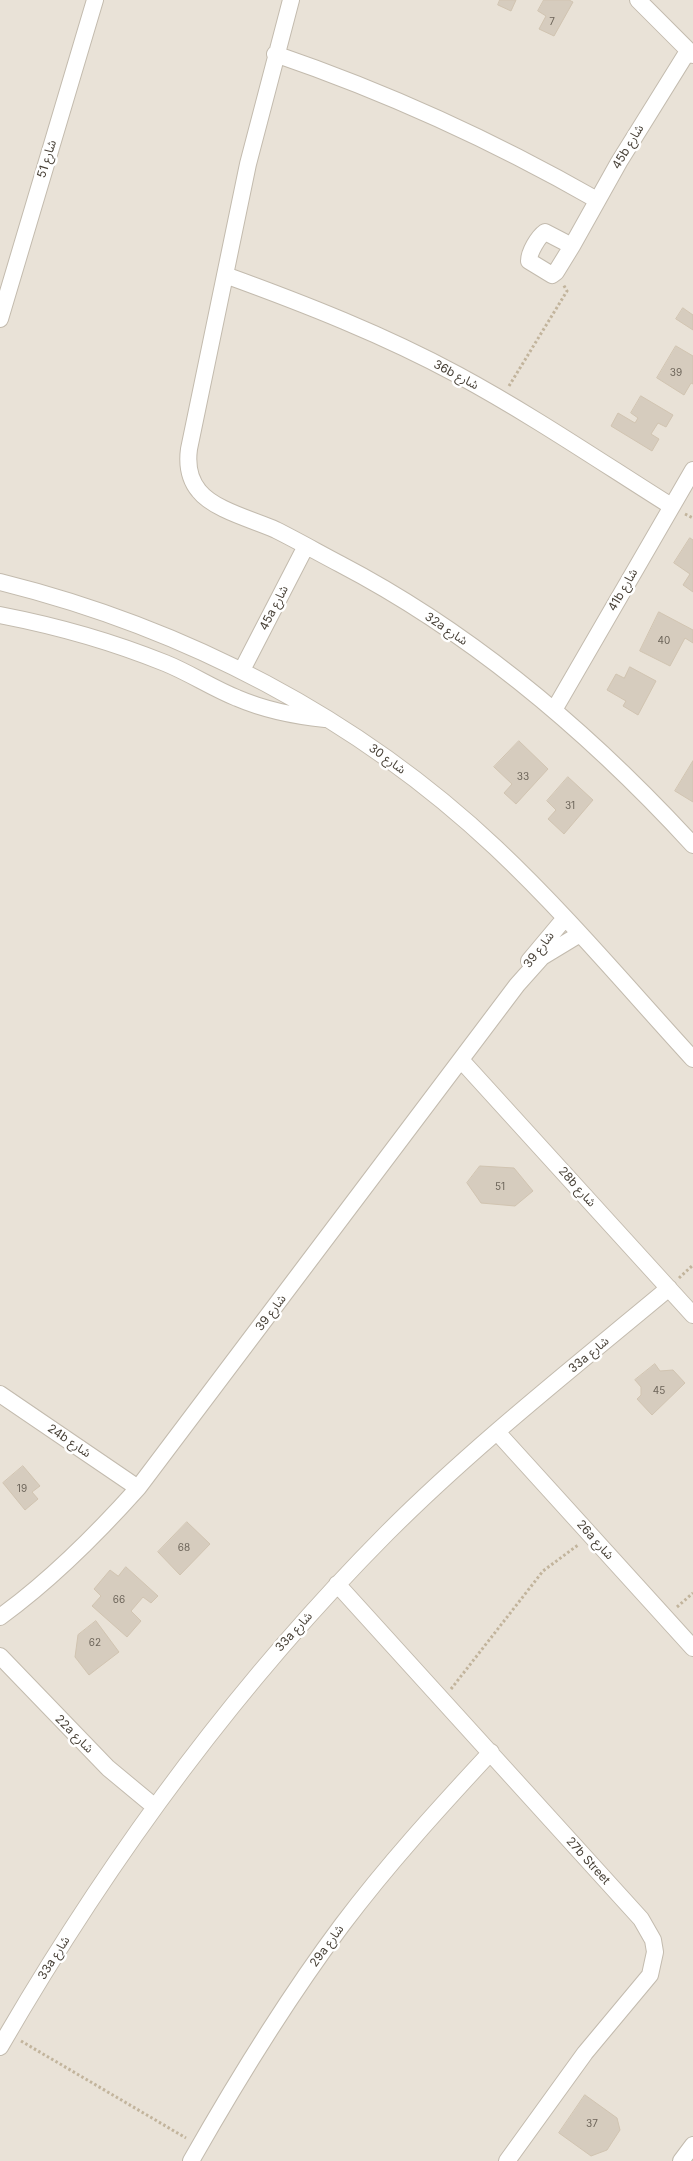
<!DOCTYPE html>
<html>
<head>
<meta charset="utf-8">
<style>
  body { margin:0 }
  canvas { display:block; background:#f5f1e9 }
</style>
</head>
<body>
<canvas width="693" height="2161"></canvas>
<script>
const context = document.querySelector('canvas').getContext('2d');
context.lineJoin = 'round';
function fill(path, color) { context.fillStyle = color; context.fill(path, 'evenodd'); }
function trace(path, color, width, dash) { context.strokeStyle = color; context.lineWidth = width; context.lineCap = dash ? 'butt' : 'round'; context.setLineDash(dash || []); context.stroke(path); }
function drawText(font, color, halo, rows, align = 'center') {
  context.font = font + ' Inter,"Noto Sans Arabic",sans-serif'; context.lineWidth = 5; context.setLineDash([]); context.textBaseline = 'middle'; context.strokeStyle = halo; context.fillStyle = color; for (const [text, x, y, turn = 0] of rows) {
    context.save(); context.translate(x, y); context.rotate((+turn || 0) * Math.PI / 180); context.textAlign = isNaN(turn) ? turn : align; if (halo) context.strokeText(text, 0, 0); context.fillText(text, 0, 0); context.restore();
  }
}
fill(new Path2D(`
  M 0,0 L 693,0 L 693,2161 L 0,2161 Z`), '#e9e2d7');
const building = new Path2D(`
  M 500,0 L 516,0 L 511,11 L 498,5 Z
  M 544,0 L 569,0 L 573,2 L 554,36 L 539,29 L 546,16 L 538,11 Z
  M 683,308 L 693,315 L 693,330 L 676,319 Z
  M 676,346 L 693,356 L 693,384 L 691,383 L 684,395 L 657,378 Z
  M 641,396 L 673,415 L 666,427 L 658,423 L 651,434 L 659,439 L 652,451 L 611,426 L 618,413 L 635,423 L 638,418 L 631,413 Z
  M 690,538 L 693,540 L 693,592 L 683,585 L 690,574 L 674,563 Z
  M 659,612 L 693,630 L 693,643 L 685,638 L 670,666 L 640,651 Z
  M 630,667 L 656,681 L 638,715 L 623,706 L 626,701 L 607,690 L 616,674 L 624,678 Z
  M 519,741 L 548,769 L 516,804 L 504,793 L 512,784 L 494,767 Z
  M 693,761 L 693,802 L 675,791 Z
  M 568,777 L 593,800 L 564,834 L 548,819 L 556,810 L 547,801 Z
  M 480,1166 L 514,1168 L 533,1191 L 515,1206 L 481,1203 L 467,1183 Z
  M 655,1364 L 660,1371 L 673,1370 L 685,1383 L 652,1415 L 637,1399 L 641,1395 L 641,1387 L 635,1380 Z
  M 23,1466 L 40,1486 L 32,1492 L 38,1499 L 25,1510 L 3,1483 Z
  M 187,1522 L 210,1544 L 180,1575 L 158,1552 Z
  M 126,1567 L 158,1596 L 151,1603 L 143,1597 L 131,1611 L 141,1621 L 127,1637 L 92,1606 L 101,1596 L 94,1589 L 110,1570 L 118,1576 Z
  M 96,1621 L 119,1652 L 89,1675 L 75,1657 L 78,1635 Z
  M 585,2095 L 617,2118 L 620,2130 L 607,2150 L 591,2156 L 559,2133 Z`);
fill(building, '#d6ccbe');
trace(building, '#d1c4b1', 1);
const minor = new Path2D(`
  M 291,0 L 248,164 L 189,449 C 187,464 189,479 199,491 C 214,510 254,520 276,530 C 298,541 319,553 340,564 C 474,634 591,734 693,845
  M 638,0 L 693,55
  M 275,54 C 389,93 492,140 597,200
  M 545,232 L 572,246 L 556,272 L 552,275 L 529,261 C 529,252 538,237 545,232 Z
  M 572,246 L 619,162 L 688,51
  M 225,275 C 305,304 384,335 458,375 C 532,415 601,462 671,506
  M 0,319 L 95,0
  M 0,582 C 185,628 357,717 496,848 C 566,914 628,988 693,1059
  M 0,615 C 57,626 111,641 165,663 C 190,673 212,688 237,698 C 265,710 294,716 325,719
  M 242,670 L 306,546
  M 554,710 L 693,470
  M 529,961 L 565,918
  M 461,1060 L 693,1315
  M 0,1394 L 138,1488
  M 497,1432 L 693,1648
  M 337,1584 L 641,1919 L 653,1940 L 655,1952 L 650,1975 L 585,2053 L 507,2161
  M 0,1617 C 51,1580 96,1535 138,1488 L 517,985 L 542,957 L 580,934
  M 0,1656 L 108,1768 L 155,1807
  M 0,2047 C 108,1860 235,1686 387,1533 C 475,1445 573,1368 669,1288
  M 191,2161 C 237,2080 286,2000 342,1925 C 388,1864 439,1808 491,1752
  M 681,2161 L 693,2145`);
trace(minor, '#c3bbae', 18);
trace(new Path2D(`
  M 509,386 L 567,291 L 563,284
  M 685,514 L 693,518
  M 679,1278 L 693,1265
  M 677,1607 L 693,1593
  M 451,1689 L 543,1571 L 578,1545
  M 21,2041 L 186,2138`), '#c2b49c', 3, [2.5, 2.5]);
trace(minor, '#fff', 16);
drawText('10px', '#6c6459', null, [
  ["7",552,22],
  ["39",676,373],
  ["40",664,641],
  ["33",523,777],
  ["31",570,806],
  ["51",500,1187],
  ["45",659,1391],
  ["19",22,1489],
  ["68",184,1548],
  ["66",119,1600],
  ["62",95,1643],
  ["37",592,2124]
]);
drawText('12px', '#484137', '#fff', [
  ["45b شارع",628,147,-59],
  ["شارع 51",47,159,-73],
  ["36b شارع",456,375,28],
  ["41b شارع",623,590,-60],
  ["45a شارع",274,608,-63],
  ["32a شارع",446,629,34],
  ["شارع 30",387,759,36],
  ["شارع 39",539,950,-53],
  ["28b شارع",577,1187,48],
  ["شارع 39",271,1313,-53],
  ["33a شارع",589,1355,-40],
  ["24b شارع",69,1441,34],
  ["26a شارع",595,1540,48],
  ["33a شارع",294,1632,-48],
  ["22a شارع",74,1734,45],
  ["27b Street",588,1861,48],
  ["29a شارع",327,1946,-54],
  ["33a شارع",54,1958,-58]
]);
</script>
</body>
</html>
